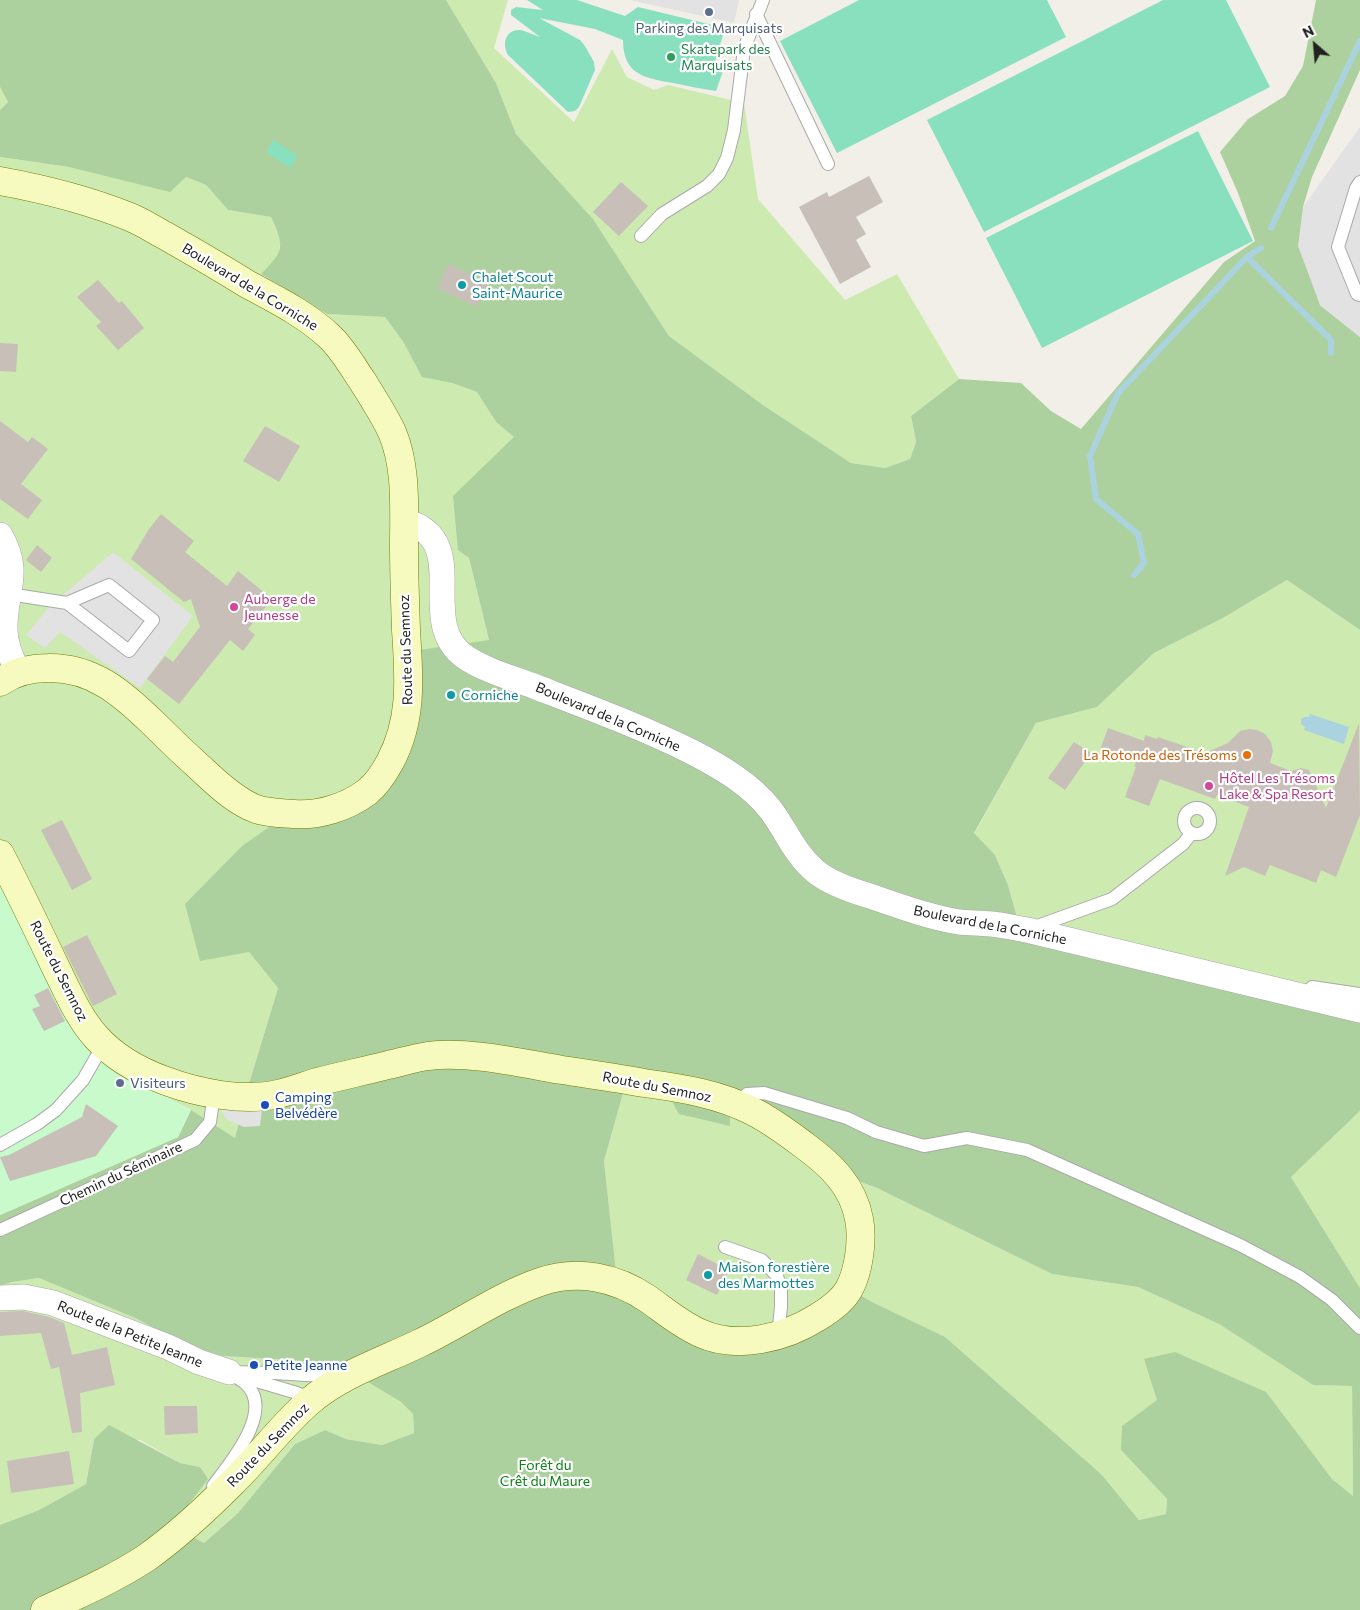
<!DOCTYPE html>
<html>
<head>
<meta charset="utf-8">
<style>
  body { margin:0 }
  #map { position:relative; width:1360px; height:1610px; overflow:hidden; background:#f2efe9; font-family:Commissioner,sans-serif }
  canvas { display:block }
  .north { position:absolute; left:1290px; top:20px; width:50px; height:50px; -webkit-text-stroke:4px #fff; paint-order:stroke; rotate:333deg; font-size:14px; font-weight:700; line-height:20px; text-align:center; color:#222 }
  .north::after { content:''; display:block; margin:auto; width:18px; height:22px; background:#222; clip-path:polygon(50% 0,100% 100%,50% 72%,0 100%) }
</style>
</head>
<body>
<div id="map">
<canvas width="1360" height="1610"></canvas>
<div class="north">N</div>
</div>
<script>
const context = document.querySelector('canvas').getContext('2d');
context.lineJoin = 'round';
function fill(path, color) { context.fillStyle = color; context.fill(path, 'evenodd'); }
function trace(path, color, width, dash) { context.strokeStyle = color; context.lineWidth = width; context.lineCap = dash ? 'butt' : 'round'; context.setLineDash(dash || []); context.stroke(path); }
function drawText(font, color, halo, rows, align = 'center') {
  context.font = font + ' Commissioner,sans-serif'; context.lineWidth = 4.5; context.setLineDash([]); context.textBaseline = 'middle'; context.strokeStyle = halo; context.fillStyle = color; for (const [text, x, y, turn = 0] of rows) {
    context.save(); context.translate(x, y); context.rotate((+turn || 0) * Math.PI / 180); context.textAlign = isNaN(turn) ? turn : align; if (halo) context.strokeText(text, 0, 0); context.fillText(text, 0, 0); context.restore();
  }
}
fill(new Path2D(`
  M 446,0 L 508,0 L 494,48 L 574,122 L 612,49 L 627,77 L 654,90 L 668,85 L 744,103 L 758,199 L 845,300 L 897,274 L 959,379 L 911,416 L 916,442 L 910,459 L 885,468 L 851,463 L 763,405 L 669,336 L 593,219 L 516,134 L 496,83 Z
  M 0,87 L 8,102 L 0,110 Z
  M 0,157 L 69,167 L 186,177 L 206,185 L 228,210 L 271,217 L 281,239 L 278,258 L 261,274 L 327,314 L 385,317 L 404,343 L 452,383 L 477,392 L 496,422 L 514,437 L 458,537 L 458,550 L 469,558 L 489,640 L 410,730 L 249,952 L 278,988 L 248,1087 L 235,1139 L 191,1110 L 112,1068 L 0,877 Z
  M 1287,580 L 1360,630 L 1360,1023 L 1022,935 L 1008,885 L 995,855 L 974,834 L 1036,723 L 1097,707 L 1154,653 L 1223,618 Z
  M 624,1090 L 670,1098 L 730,1126 L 730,1114 L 767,1129 L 813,1164 L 877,1188 L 1052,1274 L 1138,1287 L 1219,1324 L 1313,1385 L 1352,1386 L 1353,1497 L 1332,1479 L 1157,1400 L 1121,1450 L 1167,1499 L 1166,1514 L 1139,1520 L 1102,1475 L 876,1304 L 849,1289 L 738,1341 L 617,1282 L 604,1161 Z
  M 1360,1111 L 1360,1288 L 1291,1177 Z
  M 39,1278 L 135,1318 L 191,1347 L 223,1356 L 336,1363 L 401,1402 L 413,1414 L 414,1433 L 382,1445 L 346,1439 L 325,1430 L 295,1444 L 238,1513 L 204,1543 L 175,1527 L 186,1508 L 200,1467 L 180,1463 L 140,1440 L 94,1439 L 86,1484 L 39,1510 L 0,1525 L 0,1286 L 12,1282 Z`), '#cdebb0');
fill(new Path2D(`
  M 0,0 L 446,0 L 496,83 L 516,134 L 593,219 L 669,336 L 763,405 L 851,463 L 885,468 L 910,459 L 916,442 L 911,416 L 959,379 L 1021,383 L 1051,411 L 1081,429 L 1224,262 L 1255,241 L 1238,193 L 1220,152 L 1248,119 L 1285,96 L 1303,66 L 1316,0 L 1360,0 L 1360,70 L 1312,177 L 1303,207 L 1320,305 L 1360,337 L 1360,630 L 1287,580 L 1223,618 L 1154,653 L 1097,707 L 1036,723 L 974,833 L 995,855 L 1008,885 L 1022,935 L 1360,1023 L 1360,1111 L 1291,1177 L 1360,1288 L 1360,1610 L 0,1610 L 0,1525 L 39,1510 L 86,1484 L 94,1439 L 109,1425 L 180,1463 L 200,1467 L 208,1479 L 186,1508 L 175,1527 L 204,1543 L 238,1513 L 295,1444 L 325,1430 L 346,1439 L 382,1445 L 414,1433 L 413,1414 L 401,1402 L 336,1363 L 223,1356 L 191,1347 L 135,1318 L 39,1278 L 12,1282 L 0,1286 L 0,1215 L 178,1137 L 191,1110 L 235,1138 L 248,1087 L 278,988 L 249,952 L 200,961 L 185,904 L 242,846 L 269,827 L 366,806 L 412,651 L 489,640 L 469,558 L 458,550 L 453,496 L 514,437 L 496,422 L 477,392 L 452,383 L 422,377 L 404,343 L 385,317 L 327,314 L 261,274 C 284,251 285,247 271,217 L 228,210 L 206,185 L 186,177 L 170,192 L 69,167 L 0,157 L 0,110 L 8,102 L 0,87 ZM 624,1090 L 670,1098 L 679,1114 L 730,1126 L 730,1115 L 767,1129 L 813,1164 L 877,1188 L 1052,1274 L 1138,1287 L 1219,1324 L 1313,1385 L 1352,1386 L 1353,1496 L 1332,1479 L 1266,1392 L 1175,1352 L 1144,1359 L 1157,1400 L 1122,1426 L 1121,1450 L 1167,1499 L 1166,1514 L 1139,1520 L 1102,1475 L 945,1337 L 876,1304 L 849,1289 L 738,1341 L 617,1281 L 604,1161 Z`), '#add19e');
fill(new Path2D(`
  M 0,877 L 112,1068 L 191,1110 L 178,1137 L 0,1215 Z`), '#c8facc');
fill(new Path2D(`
  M 527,0 L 577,0 L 625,16 L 638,7 L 725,28 L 715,62 L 724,68 L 716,91 C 702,89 688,86 673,83 C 645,78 623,75 623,40 L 595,29 L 539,18 L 580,40 L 585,46 L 594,62 L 595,70 L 579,107 L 575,111 L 568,112 L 508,55 C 502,44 505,30 520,30 C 526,31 534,35 540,37 L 511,15 L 511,10 L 516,7 L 543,10 Z
  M 859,0 L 1047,0 L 1066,37 L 837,153 L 780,41 Z
  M 1163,0 L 1226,0 L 1270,87 L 984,232 L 927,120 Z
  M 1198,131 L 1253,241 L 1042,348 L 986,238 Z
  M 273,140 L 298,156 L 290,168 L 266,152 Z`), '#88e0be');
fill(new Path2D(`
  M 630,0 L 739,0 L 734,23 Z
  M 1360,127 L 1360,337 L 1320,305 L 1298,246 L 1303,207 Z
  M 113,552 L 193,616 L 140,688 L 60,632 L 45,648 L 26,635 L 48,608 Z
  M 217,1104 L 262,1109 L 260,1126 L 244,1127 L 227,1120 Z`), '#e2e2e2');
fill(new Path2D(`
  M 1310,714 L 1349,727 L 1344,744 L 1304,730 L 1305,727 L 1301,724 L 1301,719 L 1304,717 L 1309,717 Z`), '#aad3df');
trace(new Path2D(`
  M 1271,228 L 1360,41
  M 1247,257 L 1331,340 L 1331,353
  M 1134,575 L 1144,563 L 1138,534 L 1096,499 L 1090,456 L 1118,393 L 1247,257 L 1261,248`), '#aad3df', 6);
fill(new Path2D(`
  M 869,176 L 883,202 L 856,217 L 866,234 L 856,240 L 871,267 L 840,284 L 799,207 L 827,192 L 829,197 Z
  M 621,182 L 648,206 L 619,236 L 593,212 Z
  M 448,264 L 488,283 L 477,307 L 437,288 Z
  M 98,280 L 119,303 L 122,301 L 144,328 L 118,350 L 96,326 L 101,322 L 77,297 Z
  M 0,343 L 18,344 L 16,372 L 0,371 Z
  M 0,421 L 28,442 L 32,437 L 48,449 L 21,484 L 42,500 L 28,519 L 0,499 Z
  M 265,426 L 300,446 L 279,482 L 243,461 Z
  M 161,514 L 194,541 L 185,552 L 227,586 L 238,571 L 272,599 L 248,629 L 255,635 L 243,651 L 230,640 L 179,704 L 147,679 L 165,656 L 173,662 L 200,627 L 191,599 L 184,602 L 131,559 L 149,529 Z
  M 37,545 L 52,558 L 41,572 L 26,560 Z
  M 1359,723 L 1360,815 L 1336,877 L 1321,870 L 1316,883 L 1270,865 L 1265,876 L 1244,867 L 1225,876 L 1249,807 L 1217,795 L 1215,799 L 1160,779 L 1149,806 L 1125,797 L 1136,767 L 1134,766 L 1136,763 L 1100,750 L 1108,728 L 1144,741 L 1145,735 L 1157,739 L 1158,737 L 1205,753 L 1228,743 L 1240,731 L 1249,729 L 1257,730 L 1265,734 L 1271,742 L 1273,751 L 1270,763 L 1291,771 L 1301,768 L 1309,770 L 1326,808 Z
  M 1074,742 L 1091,753 L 1065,790 L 1048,778 Z
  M 62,820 L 92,879 L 72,890 L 41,830 Z
  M 87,935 L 117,994 L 93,1006 L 63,947 Z
  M 48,988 L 65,1021 L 44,1031 L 32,1009 L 40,1006 L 34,995 Z
  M 86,1104 L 118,1126 L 96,1156 L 10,1181 L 0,1157 L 9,1155 L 82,1117 Z
  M 698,1254 L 729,1270 L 717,1295 L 686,1280 Z
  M 23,1311 L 49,1317 L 64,1323 L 72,1355 L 107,1347 L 115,1385 L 80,1393 L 82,1432 L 72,1433 L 59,1367 L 51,1369 L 41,1333 L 0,1336 L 0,1312 Z
  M 164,1406 L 197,1406 L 198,1433 L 165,1435 Z
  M 69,1451 L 74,1484 L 11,1493 L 7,1461 Z`), '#c7bfb8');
const lane = new Path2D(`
  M 756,14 L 828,164
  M 1360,182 L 1356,188 L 1338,247 L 1357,294 L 1360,295
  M 641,236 L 662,214 L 707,186 L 719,174 L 727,158 L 734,130 L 744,49 L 763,0
  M 9,594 L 67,603 L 109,585 L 153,620 L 129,651 L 67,603
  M1184 821a13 13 0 1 1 26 0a13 13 0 1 1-26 0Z
  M 1032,928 L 1112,899 L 1183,844 L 1191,834
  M 1312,987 L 1360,994
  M 735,1103 L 747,1094 L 764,1093 L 847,1118 L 876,1132 L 924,1146 L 967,1138 L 1027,1150 L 1240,1245 L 1300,1277 L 1332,1300 L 1360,1328
  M 0,1145 L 37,1124 L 56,1110 L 83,1080 L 98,1054 L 108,1049
  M 0,1230 L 195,1140 L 210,1122 L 214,1093
  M 725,1247 L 762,1260 L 777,1276 L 781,1289 L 781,1307 L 778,1335
  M 229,1372 L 274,1373 L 339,1377
  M 243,1377 L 297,1393 L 312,1399
  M 213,1486 C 230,1463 276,1410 245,1383 C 240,1379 234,1376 229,1372`);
const street = new Path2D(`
  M 405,521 C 475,541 414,621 465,657 C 486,671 513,678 536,687 C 588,707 642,727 692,752 C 721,767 750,784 770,809 C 786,830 794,853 815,871 C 829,883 853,891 870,896 C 899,906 929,917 959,922 C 970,923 981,923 991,924 C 1003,925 1015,928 1027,930 L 1360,1010
  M 0,535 C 21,571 6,588 5,625 C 4,642 11,657 18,672
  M 0,1298 L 24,1297 L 53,1303 L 168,1347 L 199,1362 L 229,1372`);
const secondary = new Path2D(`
  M 0,181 C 44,189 88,200 130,217 C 142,222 153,229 164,235 C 192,251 220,267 247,284 C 275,299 305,314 329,336 C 343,349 352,366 363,382 C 373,398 384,415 392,432 C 407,467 404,509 404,547 C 404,574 405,602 406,630 C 409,677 413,719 390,762 C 384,773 377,784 367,792 C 347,807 319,816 294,814 C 282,813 267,813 256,809 C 238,802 223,789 209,776 C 190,759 171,741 153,723 C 123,694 93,667 48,668 C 31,668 14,672 0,682
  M 0,854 C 19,891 37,928 55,966 C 67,990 78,1017 96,1037 C 114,1057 141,1072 166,1081 C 198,1093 244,1102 278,1094 C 291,1091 304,1086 317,1082 C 341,1076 364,1071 388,1065 C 401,1062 415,1058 428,1056 C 471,1051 520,1063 562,1070 C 589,1074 617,1078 644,1083 C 681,1088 720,1094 754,1112 C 772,1121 789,1134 805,1146 C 831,1165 853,1186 859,1219 C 863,1239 859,1271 849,1289 C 843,1300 828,1311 818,1317 C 785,1338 737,1350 700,1333 C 680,1324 665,1311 648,1299 C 616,1277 577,1269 540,1282 C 497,1297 460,1324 420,1343 C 383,1361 342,1374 310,1401 C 281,1426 259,1457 232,1483 C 205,1510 177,1536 146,1558 C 114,1579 79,1594 45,1610`);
trace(lane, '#a9a9a9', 14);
trace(street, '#a9a9a9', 26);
trace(secondary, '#707d05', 29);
trace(lane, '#fff', 12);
trace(street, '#fff', 25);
trace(secondary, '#f7fabf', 28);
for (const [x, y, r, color] of [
  [709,12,5,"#5c6f8a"],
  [671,57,5,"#2e9e5b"],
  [462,285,5,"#0f9aa8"],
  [234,607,5,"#d1479c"],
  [451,695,5,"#0f9aa8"],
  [1247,755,5,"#e8710a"],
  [1209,786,5,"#d1479c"],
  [120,1083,5,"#5c6f8a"],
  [265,1105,5,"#1a4fb4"],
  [708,1275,5,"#0f9aa8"],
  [254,1365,5,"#1a4fb4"]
]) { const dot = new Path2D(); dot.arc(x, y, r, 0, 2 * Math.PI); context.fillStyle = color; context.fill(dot); trace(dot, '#fff', 2); }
drawText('14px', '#4e5e75', '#fff', [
  ["Parking des Marquisats",709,28],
  ["Visiteurs",130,1083,"left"]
]);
drawText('14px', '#27864d', '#fff', [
  ["Skatepark des",681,49],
  ["Marquisats",681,65]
], 'left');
drawText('14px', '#0d838f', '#fff', [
  ["Chalet Scout",472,277],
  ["Saint-Maurice",472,293],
  ["Corniche",461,695],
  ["Maison forestière",718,1267],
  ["des Marmottes",718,1283]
], 'left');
drawText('14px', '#222', '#fff', [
  ["Boulevard de la Corniche",250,287,31],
  ["Route du Semnoz",406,650,-92],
  ["Boulevard de la Corniche",608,717,23],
  ["Boulevard de la Corniche",990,925,11],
  ["Route du Semnoz",59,971,63],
  ["Route du Semnoz",657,1087,11],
  ["Chemin du Séminaire",121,1174,-25],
  ["Route de la Petite Jeanne",130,1334,22],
  ["Route du Semnoz",268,1445,-46]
]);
drawText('14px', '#b23c85', '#fff', [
  ["Auberge de",244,599],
  ["Jeunesse",244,615],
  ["Hôtel Les Trésoms",1219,778],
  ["Lake & Spa Resort",1219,794]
], 'left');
drawText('14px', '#c56008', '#fff', [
  ["La Rotonde des Trésoms",1237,755]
], 'right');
drawText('14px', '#164399', '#fff', [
  ["Camping",275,1097],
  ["Belvédère",275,1113],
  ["Petite Jeanne",264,1365]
], 'left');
drawText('14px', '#0c8416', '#fff', [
  ["Forêt du",545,1465],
  ["Crêt du Maure",545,1481]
]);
</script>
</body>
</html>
